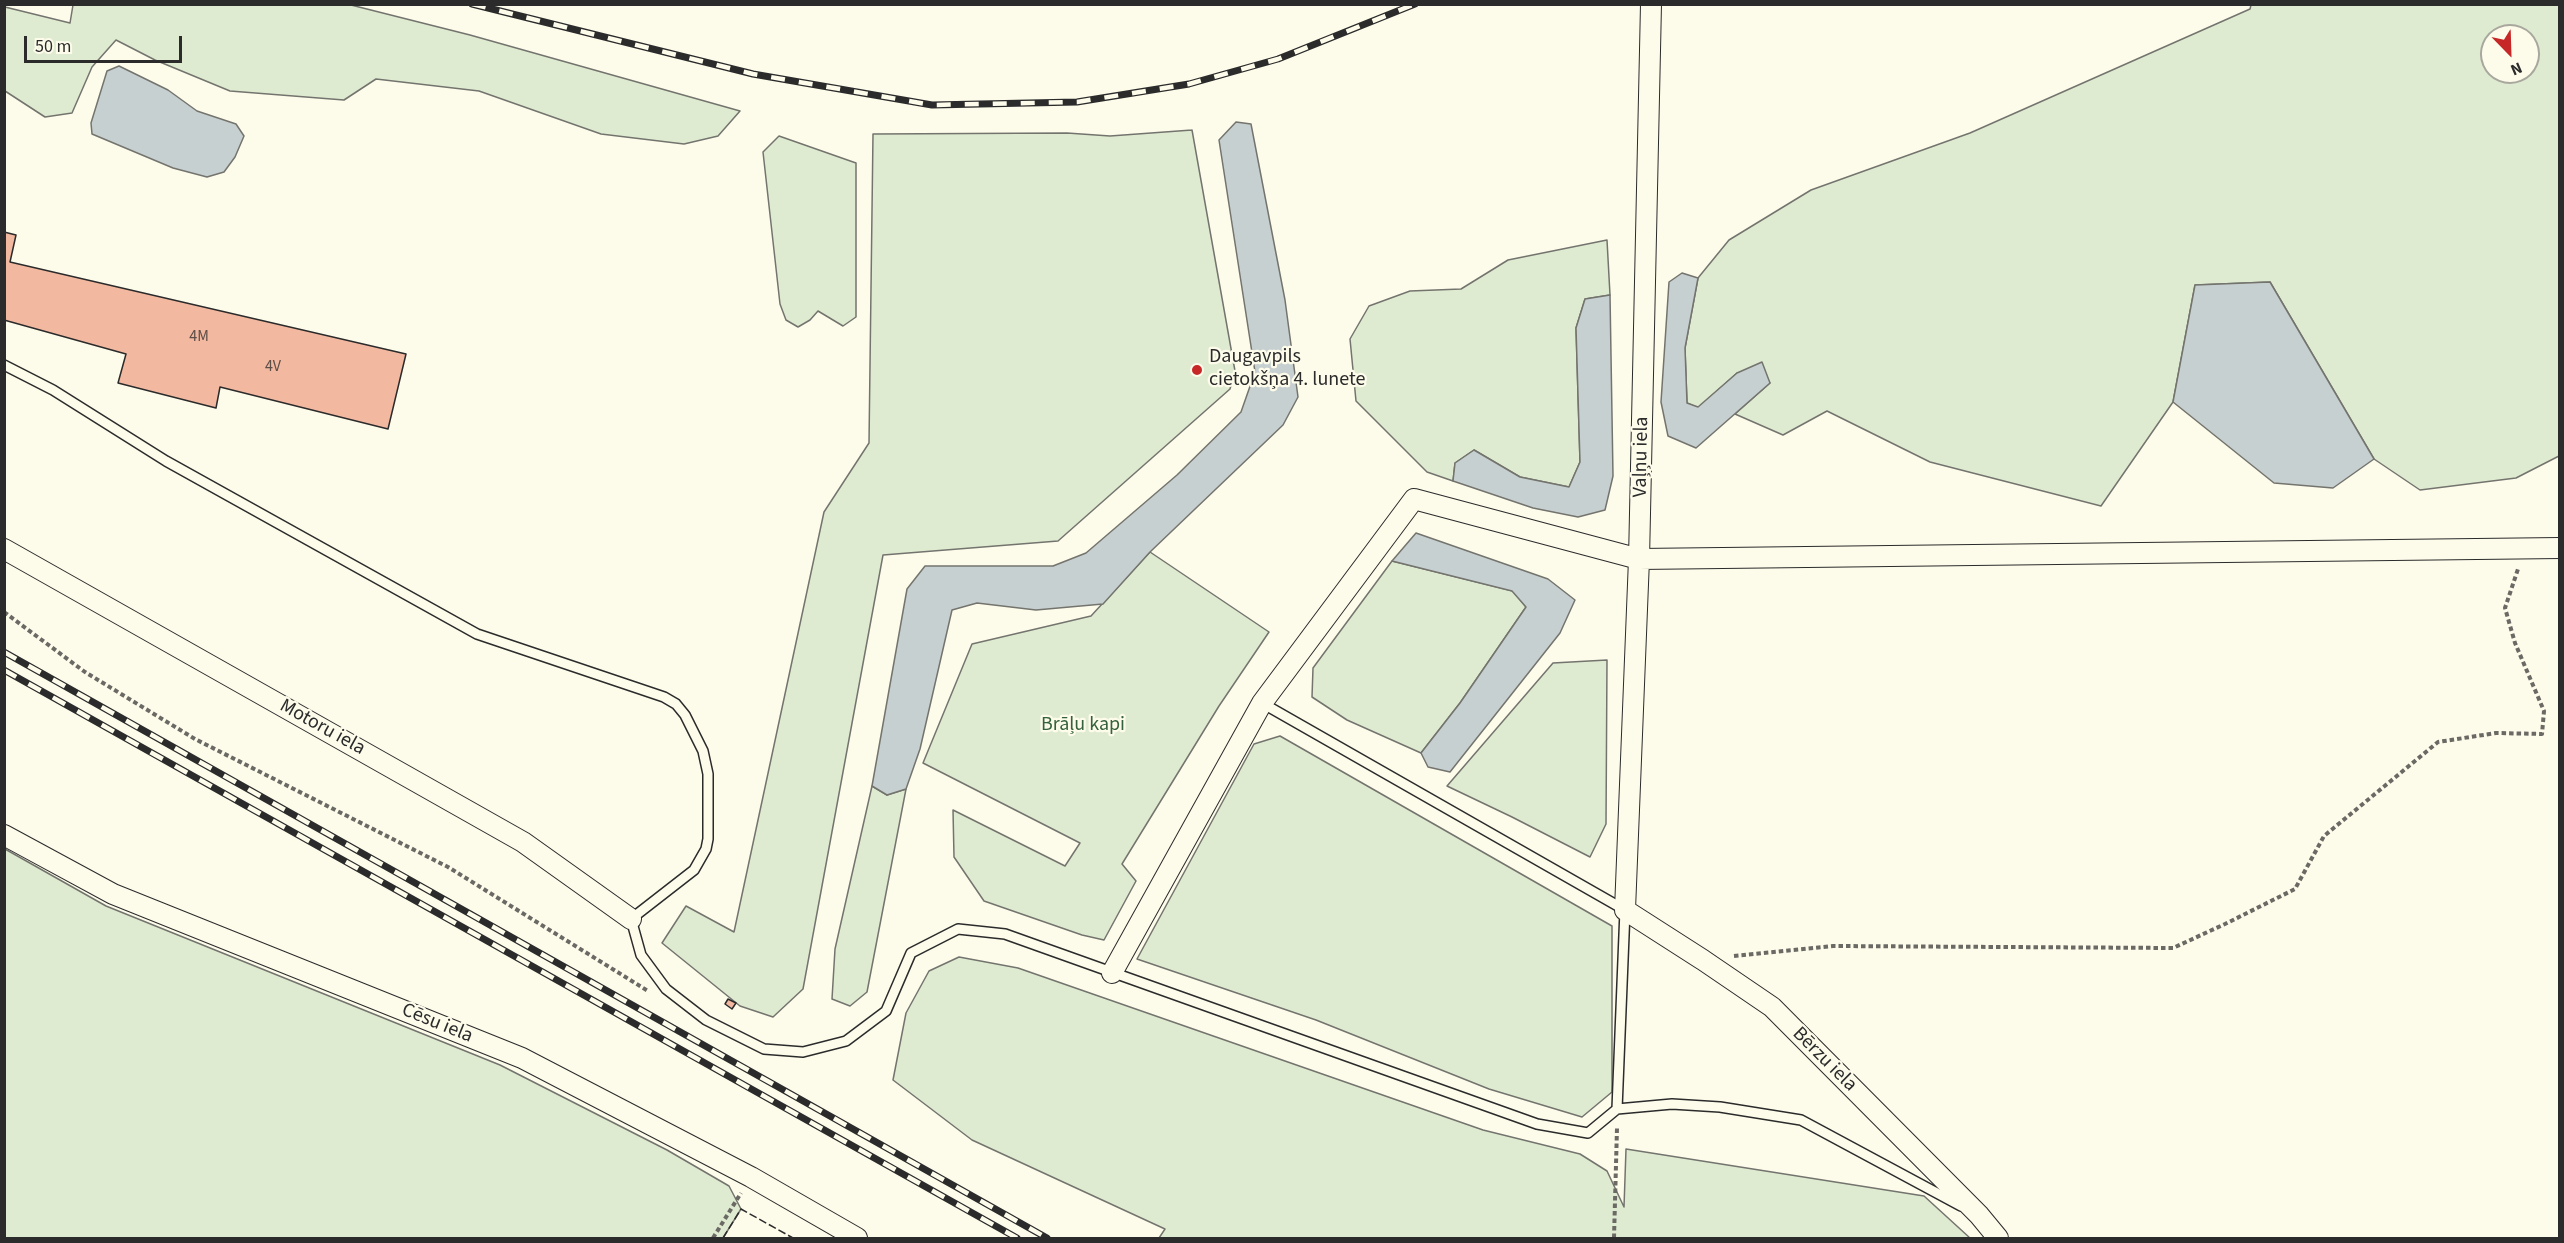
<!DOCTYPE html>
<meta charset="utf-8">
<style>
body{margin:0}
#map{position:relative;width:2564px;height:1243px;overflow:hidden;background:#fdfbea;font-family:"Source Sans 3",sans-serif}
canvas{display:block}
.frame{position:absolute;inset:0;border:6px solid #2b2b2b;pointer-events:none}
.north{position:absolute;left:2480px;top:24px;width:60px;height:60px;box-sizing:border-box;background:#fdfbea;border:2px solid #a9a89e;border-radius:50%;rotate:157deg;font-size:16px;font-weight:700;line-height:24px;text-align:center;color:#2b2b2b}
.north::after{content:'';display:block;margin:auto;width:21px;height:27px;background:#c62828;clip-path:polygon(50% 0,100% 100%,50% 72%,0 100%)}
.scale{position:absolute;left:24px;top:36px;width:158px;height:27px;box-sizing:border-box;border:3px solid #2b2b2b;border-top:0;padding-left:8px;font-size:18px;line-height:21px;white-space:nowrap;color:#2b2b2b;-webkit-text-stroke:4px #fdfbea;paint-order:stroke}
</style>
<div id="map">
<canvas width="2564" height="1243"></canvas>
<div class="frame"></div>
<div class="north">N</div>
<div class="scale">50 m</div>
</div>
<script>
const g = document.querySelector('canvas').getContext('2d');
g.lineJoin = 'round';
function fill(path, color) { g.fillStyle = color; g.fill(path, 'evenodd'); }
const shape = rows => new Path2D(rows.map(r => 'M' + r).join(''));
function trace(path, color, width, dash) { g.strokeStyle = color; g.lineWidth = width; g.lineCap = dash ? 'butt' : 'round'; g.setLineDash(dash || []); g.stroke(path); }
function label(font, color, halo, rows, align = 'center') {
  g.font = font + ' "Source Sans 3",sans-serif'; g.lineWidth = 4.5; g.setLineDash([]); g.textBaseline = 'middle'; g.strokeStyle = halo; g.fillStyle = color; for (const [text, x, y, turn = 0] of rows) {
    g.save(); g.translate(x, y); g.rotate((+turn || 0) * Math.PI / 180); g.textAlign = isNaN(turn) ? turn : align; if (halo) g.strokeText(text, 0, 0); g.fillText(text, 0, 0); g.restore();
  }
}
const green = shape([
 [73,5,351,5,470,35,740,111,718,136,684,144,601,134,479,91,376,79,344,100,230,91,155,60,116,40,92,67,72,113,45,117,5,91,5,7,70,23,73,5],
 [2251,5,2559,5,2559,456,2516,478,2420,490,2374,459,2270,282,2195,285,2173,402,2101,506,1930,462,1827,411,1783,435,1735,414,1770,383,1737,373,1698,408,1687,403,1685,348,1698,278,1729,240,1811,190,1970,133,2250,9,2251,5],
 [2492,36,2528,36,2528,72,2492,72,2492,36],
 [1192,130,1235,371,1230,389,1058,541,883,555,803,989,773,1017,740,1006,662,943,686,906,734,932,824,512,869,443,873,134,1067,133,1110,136,1192,130],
 [779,136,856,163,856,317,843,326,818,311,810,320,798,327,786,320,780,304,763,152,779,136],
 [1607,240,1610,295,1585,299,1576,328,1580,462,1569,487,1520,477,1474,450,1455,463,1453,481,1427,472,1356,401,1350,339,1369,306,1410,291,1461,289,1508,260,1607,240],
 [1150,552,1269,632,1219,706,1122,864,1136,881,1104,940,1082,935,984,901,954,857,953,810,1065,866,1080,843,923,763,972,644,1091,616,1150,552],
 [1392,561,1513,591,1526,607,1460,703,1421,753,1347,720,1312,697,1313,668,1392,561],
 [1607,660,1606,824,1590,857,1512,817,1447,786,1553,663,1607,660],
 [1280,736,1612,926,1612,1092,1582,1117,1489,1089,1316,1020,1137,959,1254,744,1280,736],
 [872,786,887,795,906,789,867,992,850,1006,832,999,835,949,872,786],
 [5,849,106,906,500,1065,667,1150,729,1186,741,1209,723,1238,5,1238,5,849],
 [959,957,1018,968,1483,1130,1580,1154,1607,1171,1624,1207,1626,1149,1924,1196,1970,1238,1159,1238,1165,1229,972,1140,893,1080,906,1013,929,971,959,957]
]);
const water = shape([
 [119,66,168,90,197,111,236,124,244,136,235,157,224,172,207,177,173,168,92,134,91,123,107,71,119,66],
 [1236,122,1251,124,1285,300,1298,397,1283,425,1150,552,1103,604,1036,610,977,603,952,610,920,749,906,789,887,795,872,786,907,589,925,566,1053,566,1086,553,1177,475,1241,412,1255,372,1219,140,1236,122],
 [1682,273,1698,278,1685,348,1687,403,1698,407,1737,373,1762,362,1770,383,1696,448,1668,436,1661,402,1669,282,1682,273],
 [2270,282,2374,459,2333,488,2274,483,2173,402,2195,285,2270,282],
 [1610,295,1613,476,1605,510,1578,517,1533,508,1453,481,1455,463,1474,450,1520,477,1569,487,1580,462,1576,328,1585,299,1610,295],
 [1416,533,1548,579,1575,600,1560,633,1450,772,1428,767,1421,753,1460,703,1526,607,1512,591,1392,561,1416,533]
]);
const building = shape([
 [4,232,16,235,10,262,406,354,388,429,220,387,216,408,118,383,126,354,4,320,4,232],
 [728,999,736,1003,732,1009,725,1004,728,999]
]);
const path = shape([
 [4,612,85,672,195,739,448,867,648,991],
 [1734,956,1833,946,2173,948,2225,924,2295,889,2324,836,2438,742,2496,733,2542,734,2544,711,2515,643,2505,608,2518,569],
 [713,1238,741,1193],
 [1614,1238,1617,1128]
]);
const service = shape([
 [4,365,53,390,166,461,477,634,664,697,676,704,685,715,703,751,708,774,708,839,706,849,694,870,631,919,641,955,666,989,706,1020,764,1049,803,1052,846,1041,886,1011,911,953,958,929,1005,934,1537,1124,1588,1133,1617,1109,1672,1104,1720,1107,1801,1120,1961,1206],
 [1262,703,1625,910,1617,1109]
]);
const minor = shape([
 [1651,4,1639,559,1625,910,1703,960,1772,1007,1979,1215,1998,1238],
 [4,549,523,842,631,919],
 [4,835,113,894,522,1058,751,1177,857,1238],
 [1112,973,1262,703,1414,499,1639,559,2560,548]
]);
const rail = shape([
 [472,4,753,74,932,105,1077,102,1189,84,1278,59,1415,4],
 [4,652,1047,1238],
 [4,670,1017,1238]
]);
const fence = shape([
 [723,1238,741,1209,793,1238]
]);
const markers = [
 [1197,370,6,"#c62828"]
];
const numberNames = [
 ["4M",199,337],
 ["4V",273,367]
];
const poiNames = [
 ["Daugavpils",1209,358],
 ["cietokšņa 4. lunete",1209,381]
];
const streetNames = [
 ["Vaļņu iela",1642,457,-89],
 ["Motoru iela",322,728,29],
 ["Cēsu iela",437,1024,22],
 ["Bērzu iela",1824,1060,45]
];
const parkNames = [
 ["Brāļu kapi",1083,726]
];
fill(green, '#deebd1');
trace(green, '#74746e', 1.5);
fill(water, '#c7d0d0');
trace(water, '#74746e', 1.5);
fill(building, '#f2b8a0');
trace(building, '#2b2b2b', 1.5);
trace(service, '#2b2b2b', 12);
trace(minor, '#2b2b2b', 22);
trace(path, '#6a6964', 4, [4.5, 3]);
trace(service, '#fdfbea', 9);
trace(minor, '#fdfbea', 20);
trace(rail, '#2b2b2b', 7);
trace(rail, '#fdfbea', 4.5, [14]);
trace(fence, '#2b2b2b', 1.5, [8, 3]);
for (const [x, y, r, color] of markers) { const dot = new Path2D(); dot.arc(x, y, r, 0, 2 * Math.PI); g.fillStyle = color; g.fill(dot); trace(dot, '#fdfbea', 2); }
label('16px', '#5d4e48', null, numberNames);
label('20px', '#2b2b2b', '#fdfbea', poiNames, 'left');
label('20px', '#2b2b2b', '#fdfbea', streetNames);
label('20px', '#34623c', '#fdfbea', parkNames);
</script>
